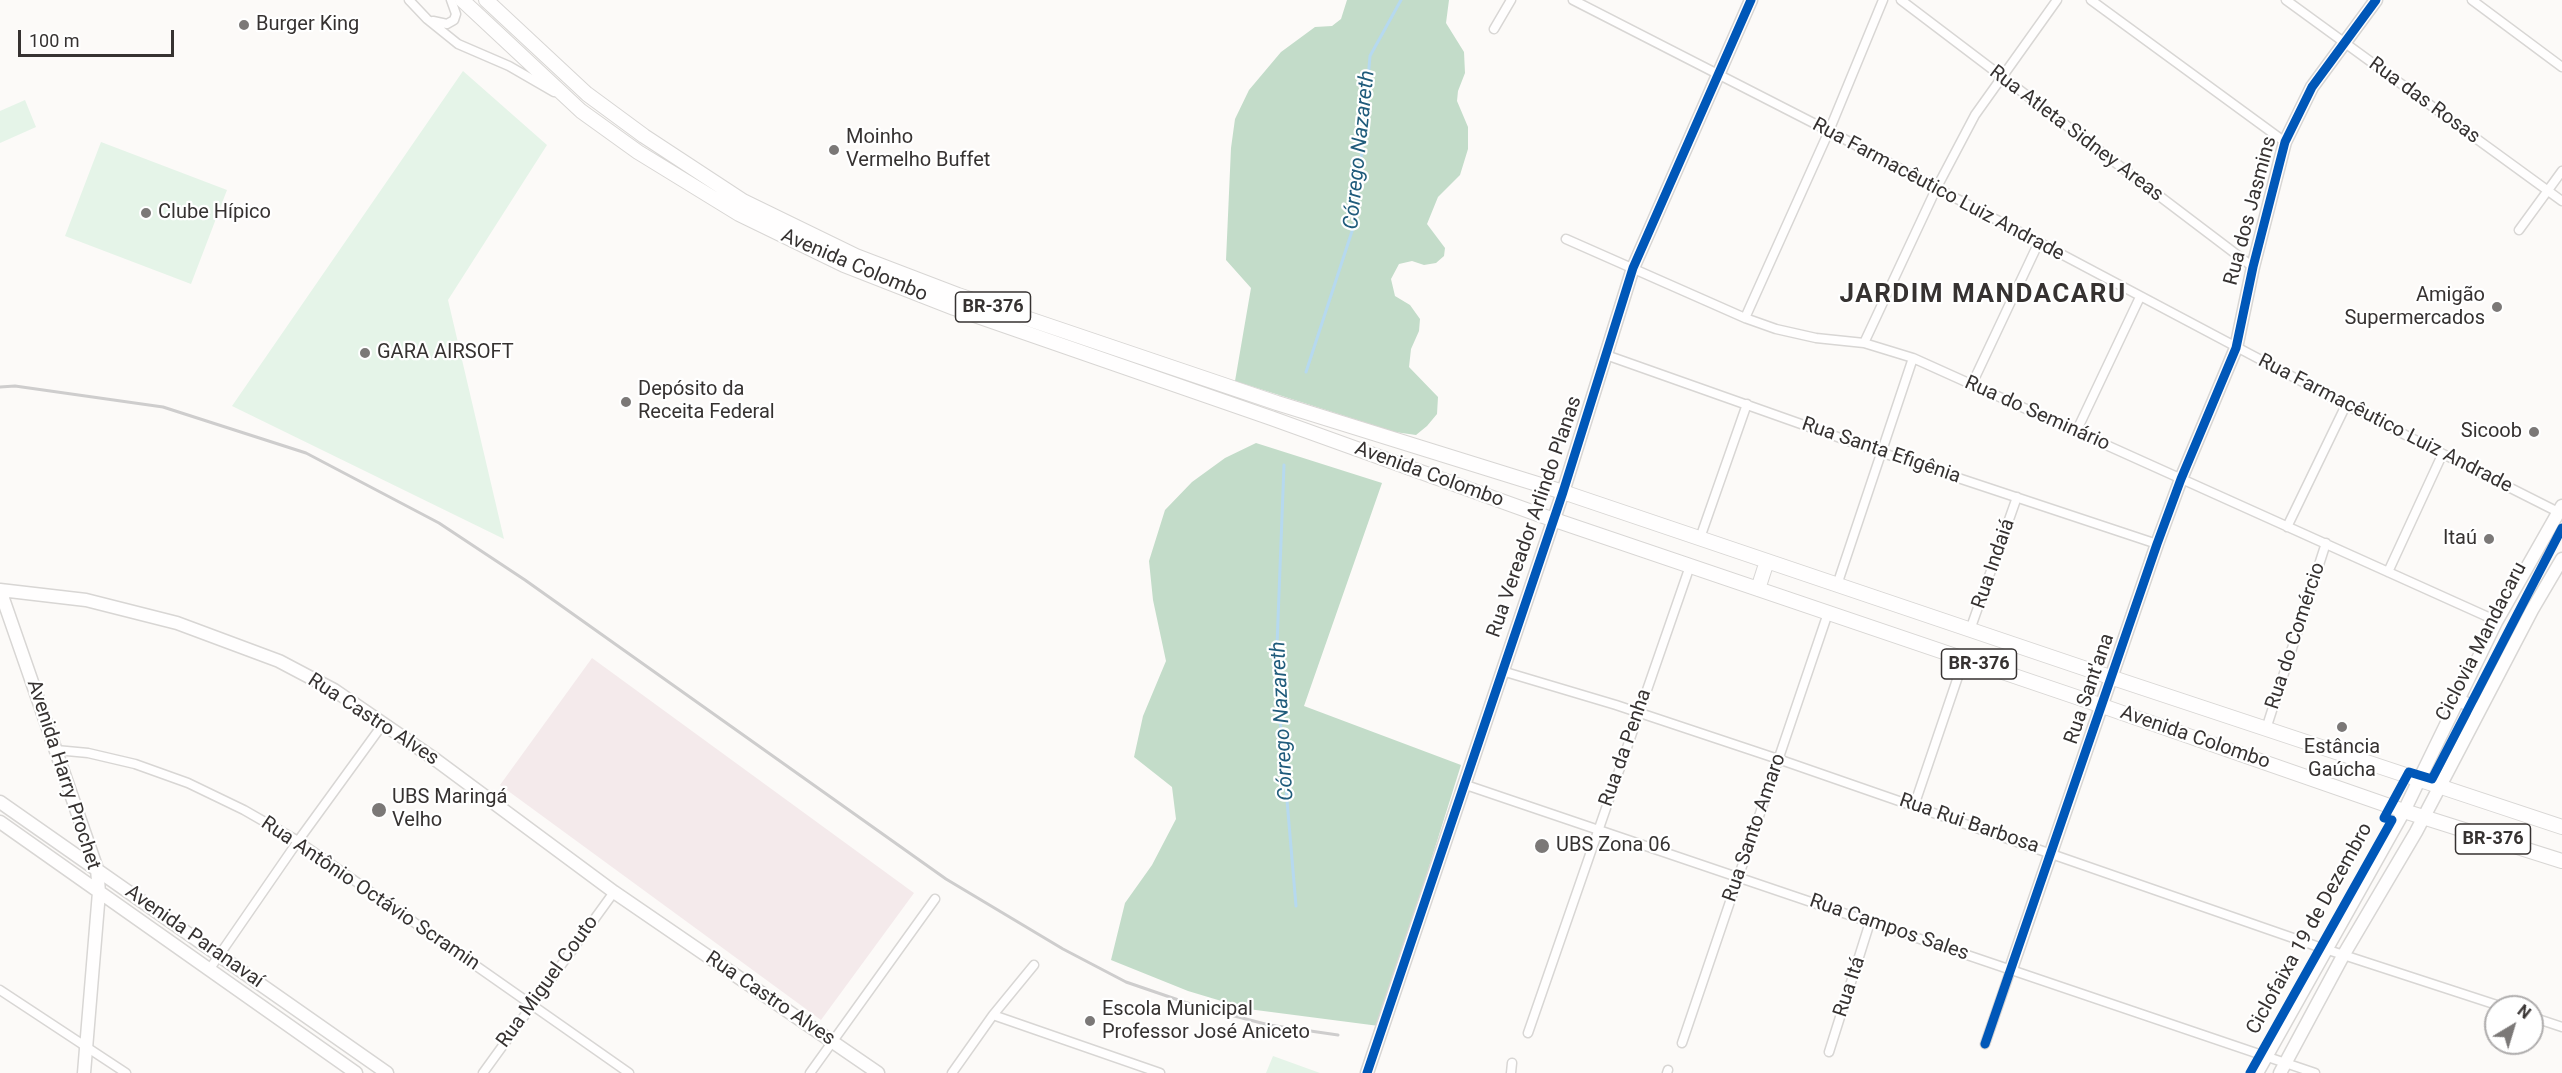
<!DOCTYPE html>
<meta charset="utf-8">
<style>
body{margin:0}
#map{position:relative;width:2562px;height:1073px;overflow:hidden;background:#fcfaf8;font-family:Roboto,sans-serif}
canvas{display:block}
.north{position:absolute;left:2484px;top:995px;width:60px;height:60px;box-sizing:border-box;background:#fff;border:2px solid #afadad;border-radius:50%;rotate:38deg;font-size:16px;font-weight:700;line-height:24px;text-align:center;color:#363231}
.north::after{content:'';display:block;margin:auto;width:21px;height:27px;background:#7b7877;clip-path:polygon(50% 0,100% 100%,50% 72%,0 100%)}
.scale{position:absolute;left:18px;top:30px;width:156px;height:27px;box-sizing:border-box;border:3px solid #363231;border-top:0;padding-left:8px;font-size:18px;line-height:21px;white-space:nowrap;color:#363231;-webkit-text-stroke:4px #fff;paint-order:stroke}
</style>
<div id="map">
<canvas width="2562" height="1073"></canvas>
<div class="north">N</div>
<div class="scale">100 m</div>
</div>
<script>
const g = document.querySelector('canvas').getContext('2d');
g.lineJoin = 'round';
function fill(path, color) { g.fillStyle = color; g.fill(path, 'evenodd'); }
const shape = rows => new Path2D(rows.map(r => 'M' + r).join(''));
function trace(path, color, width, dash) { g.strokeStyle = color; g.lineWidth = width; g.lineCap = dash ? 'butt' : 'round'; g.setLineDash(dash || []); g.stroke(path); }
function label(font, color, halo, rows, align = 'center') {
  g.font = font + ' Roboto,sans-serif'; g.lineWidth = 4.5; g.setLineDash([]); g.textBaseline = 'middle'; g.strokeStyle = halo; g.fillStyle = color; for (const [text, x, y, turn = 0] of rows) {
    g.save(); g.translate(x, y); g.rotate((+turn || 0) * Math.PI / 180); g.textAlign = isNaN(turn) ? turn : align; if (halo) g.strokeText(text, 0, 0); g.fillText(text, 0, 0); g.restore();
  }
}
const industrial = shape([
 [592,658,914,893,821,1020,500,785]
]);
const green = shape([
 [463,71,547,145,448,300,504,539,232,406],
 [25,100,36,127,0,143,0,111],
 [101,142,227,190,191,284,65,236],
 [1273,1056,1320,1073,1266,1073]
]);
const forest = shape([
 [1347,0,1449,0,1446,23,1464,52,1465,73,1458,91,1457,101,1468,127,1468,149,1460,175,1438,197,1427,224,1445,248,1444,256,1436,263,1424,265,1412,261,1399,264,1391,279,1395,296,1410,305,1420,319,1419,331,1411,349,1409,367,1438,397,1437,414,1427,426,1416,435,1395,432,1235,381,1251,288,1226,260,1231,148,1235,119,1249,90,1281,52,1315,27,1332,26,1341,19],
 [1256,443,1382,483,1304,706,1461,765,1379,1026,1248,1009,1188,991,1111,960,1125,903,1152,865,1176,819,1172,787,1134,757,1143,716,1166,661,1153,600,1149,561,1165,510,1192,482,1225,458]
]);
const stream = shape([
 [1306,372,1356,219,1370,56,1401,0],
 [1284,465,1276,671,1296,906]
]);
const street = shape([
 [409,0,427,19,458,44,509,66,554,92],
 [1573,0,1829,131,2346,405,2562,514],
 [1901,0,2253,267],
 [2091,0,2285,142],
 [2286,0,2562,201],
 [2472,0,2562,67],
 [433,21,447,24,454,20,456,14,451,0],
 [1494,29,1511,0],
 [2519,230,2562,171],
 [1566,239,1745,318,1776,329,1816,338,1864,343,1913,358,2497,621],
 [1745,318,1829,131,1883,0],
 [1864,343,1936,189,1975,115,2057,0],
 [1606,355,1880,452,2157,544],
 [1972,384,2038,244],
 [2076,432,2140,297],
 [2287,527,2346,405],
 [1700,538,1747,404],
 [2388,572,2442,455],
 [1837,585,1913,358],
 [1970,630,2017,497],
 [1502,671,1616,705,1778,759,2319,947,2503,1007],
 [2266,729,2326,543],
 [56,750,88,753,135,764,188,783,244,810,298,841,629,1073],
 [1463,784,2315,1073],
 [1914,806,1964,659],
 [209,970,298,841,383,724],
 [0,990,126,1073],
 [993,1015,1160,1073],
 [2532,1017,2562,1027],
 [1528,1033,1690,566],
 [1682,1043,1828,613],
 [1985,1044,2011,969],
 [1829,1052,1870,922],
 [483,1073,614,892],
 [810,1073,935,899],
 [952,1073,993,1015,1034,965],
 [1511,1073,1512,1063],
 [1667,1073,1668,1070]
]);
const secondary = shape([
 [0,590,86,600,177,623,279,661,334,690,436,760,614,892,878,1073],
 [0,590,97,869,99,892,84,1073],
 [2458,699,2479,711],
 [0,802,387,1073],
 [0,822,356,1073],
 [2011,969,2157,544,2181,479,2236,348,2253,267,2285,142,2312,87,2376,0],
 [1367,1073,1563,492,1633,268,1751,0],
 [2257,1073,2404,811,2496,622,2562,506],
 [2280,1073,2344,954,2416,832,2532,610,2562,559]
]);
const primary = shape([
 [462,0,581,111,638,152,739,214,844,265,954,308,1271,418,1543,516,2088,701,2404,811,2562,861],
 [486,0,587,94,644,136,743,201,856,256,958,295,1277,403,1563,492,2113,678,2562,827],
 [1758,589,1767,561]
]);
const rail = shape([
 [0,387,15,386,163,407,306,453,439,523,525,580,946,879,1063,949,1126,982,1196,1006,1269,1025,1338,1035]
]);
const cycleway = shape([
 [1985,1044,2157,544,2181,479,2236,348,2253,267,2285,142,2312,87,2376,0],
 [1367,1073,1563,492,1633,268,1751,0],
 [2250,1073,2392,820,2384,818,2409,772,2432,779,2562,528]
]);
const markers = [
 [244,25,6,"#7b7877"],
 [834,150,6,"#7b7877"],
 [146,213,6,"#7b7877"],
 [2497,307,6,"#7b7877"],
 [365,353,6,"#7b7877"],
 [626,402,6,"#7b7877"],
 [2534,432,6,"#7b7877"],
 [2489,539,6,"#7b7877"],
 [2342,727,6,"#7b7877"],
 [379,810,8,"#7b7877"],
 [1542,846,8,"#7b7877"],
 [1090,1021,6,"#7b7877"]
];
const shields = [
 [993,307,75],
 [1979,664,75],
 [2493,839,75]
];
const shieldNames = [
 ["BR-376",993,307],
 ["BR-376",1979,664],
 ["BR-376",2493,839]
];
const poiNames = [
 ["Burger King",256,25],
 ["Moinho",846,138],
 ["Vermelho Buffet",846,161],
 ["Clube Hípico",158,213],
 ["Amigão",2485,296,"right"],
 ["Supermercados",2485,319,"right"],
 ["GARA AIRSOFT",377,353],
 ["Depósito da",638,390],
 ["Receita Federal",638,413],
 ["Sicoob",2522,432,"right"],
 ["Itaú",2477,539,"right"],
 ["Estância",2342,748,"center"],
 ["Gaúcha",2342,771,"center"],
 ["UBS Maringá",392,798],
 ["Velho",392,821],
 ["UBS Zona 06",1556,846],
 ["Escola Municipal",1102,1010],
 ["Professor José Aniceto",1102,1033]
];
const streetNames = [
 ["Rua das Rosas",2424,101,36],
 ["Rua Atleta Sidney Areas",2076,134,37],
 ["Rua Farmacêutico Luiz Andrade",1938,190,28],
 ["Rua dos Jasmins",2251,211,-75],
 ["Avenida Colombo",854,266,23],
 ["Rua do Seminário",2037,414,24],
 ["Rua Farmacêutico Luiz Andrade",2385,424,27],
 ["Rua Santa Efigênia",1881,451,19],
 ["Avenida Colombo",1429,475,20],
 ["Rua Vereador Arlindo Planas",1535,517,-71],
 ["Rua Indaiá",1994,564,-71],
 ["Rua do Comércio",2296,636,-72],
 ["Ciclovia Mandacaru",2482,642,-63],
 ["Rua Sant'ana",2090,689,-71],
 ["Rua Castro Alves",373,720,33],
 ["Avenida Colombo",2195,738,19],
 ["Rua da Penha",1626,748,-71],
 ["Avenida Harry Prochet",63,775,72],
 ["Rua Rui Barbosa",1969,824,19],
 ["Rua Santo Amaro",1755,828,-71],
 ["Rua Antônio Octávio Scramin",370,894,34],
 ["Rua Campos Sales",1889,928,19],
 ["Ciclofaixa 19 de Dezembro",2310,929,-61],
 ["Avenida Paranavaí",194,937,35],
 ["Rua Miguel Couto",548,982,-54],
 ["Rua Itá",1850,987,-72],
 ["Rua Castro Alves",770,999,34]
];
const waterNames = [
 ["Córrego Nazareth",1360,150,-84],
 ["Córrego Nazareth",1283,721,-93]
];
const districtNames = [
 ["JARDIM MANDACARU",1983,295]
];
fill(industrial, '#f4eaeb');
fill(green, '#e5f4e8');
fill(forest, '#c3dcc9');
trace(stream, '#b6d9ef', 3);
trace(street, '#d8d6d4', 11);
trace(secondary, '#d8d6d4', 15);
trace(primary, '#d8d6d4', 16);
trace(street, '#fffefe', 8);
trace(secondary, '#fffefe', 12);
trace(primary, '#fffefe', 14);
trace(rail, '#cecdcd', 3);
trace(cycleway, '#0057b8', 9);
for (const [x, y, r, color] of markers) { const dot = new Path2D(); dot.arc(x, y, r, 0, 2 * Math.PI); g.fillStyle = color; g.fill(dot); trace(dot, '#fff', 2); }
for (const [x, y, w] of shields) { const box = new Path2D(); box.roundRect(x - w / 2, y - 15, w, 30, 4.5); g.fillStyle = '#fff'; g.fill(box); trace(box, '#363231', 1.5); }
label('bold 18px', '#363231', null, shieldNames);
label('20px', '#363231', '#fff', poiNames, 'left');
label('20px', '#363231', '#fff', streetNames);
label('italic 21px', '#1f5b7b', '#fff', waterNames);
g.letterSpacing = '1.5px';
label('bold 26px', '#363231', '#fff', districtNames);
g.letterSpacing = '0px';
</script>
